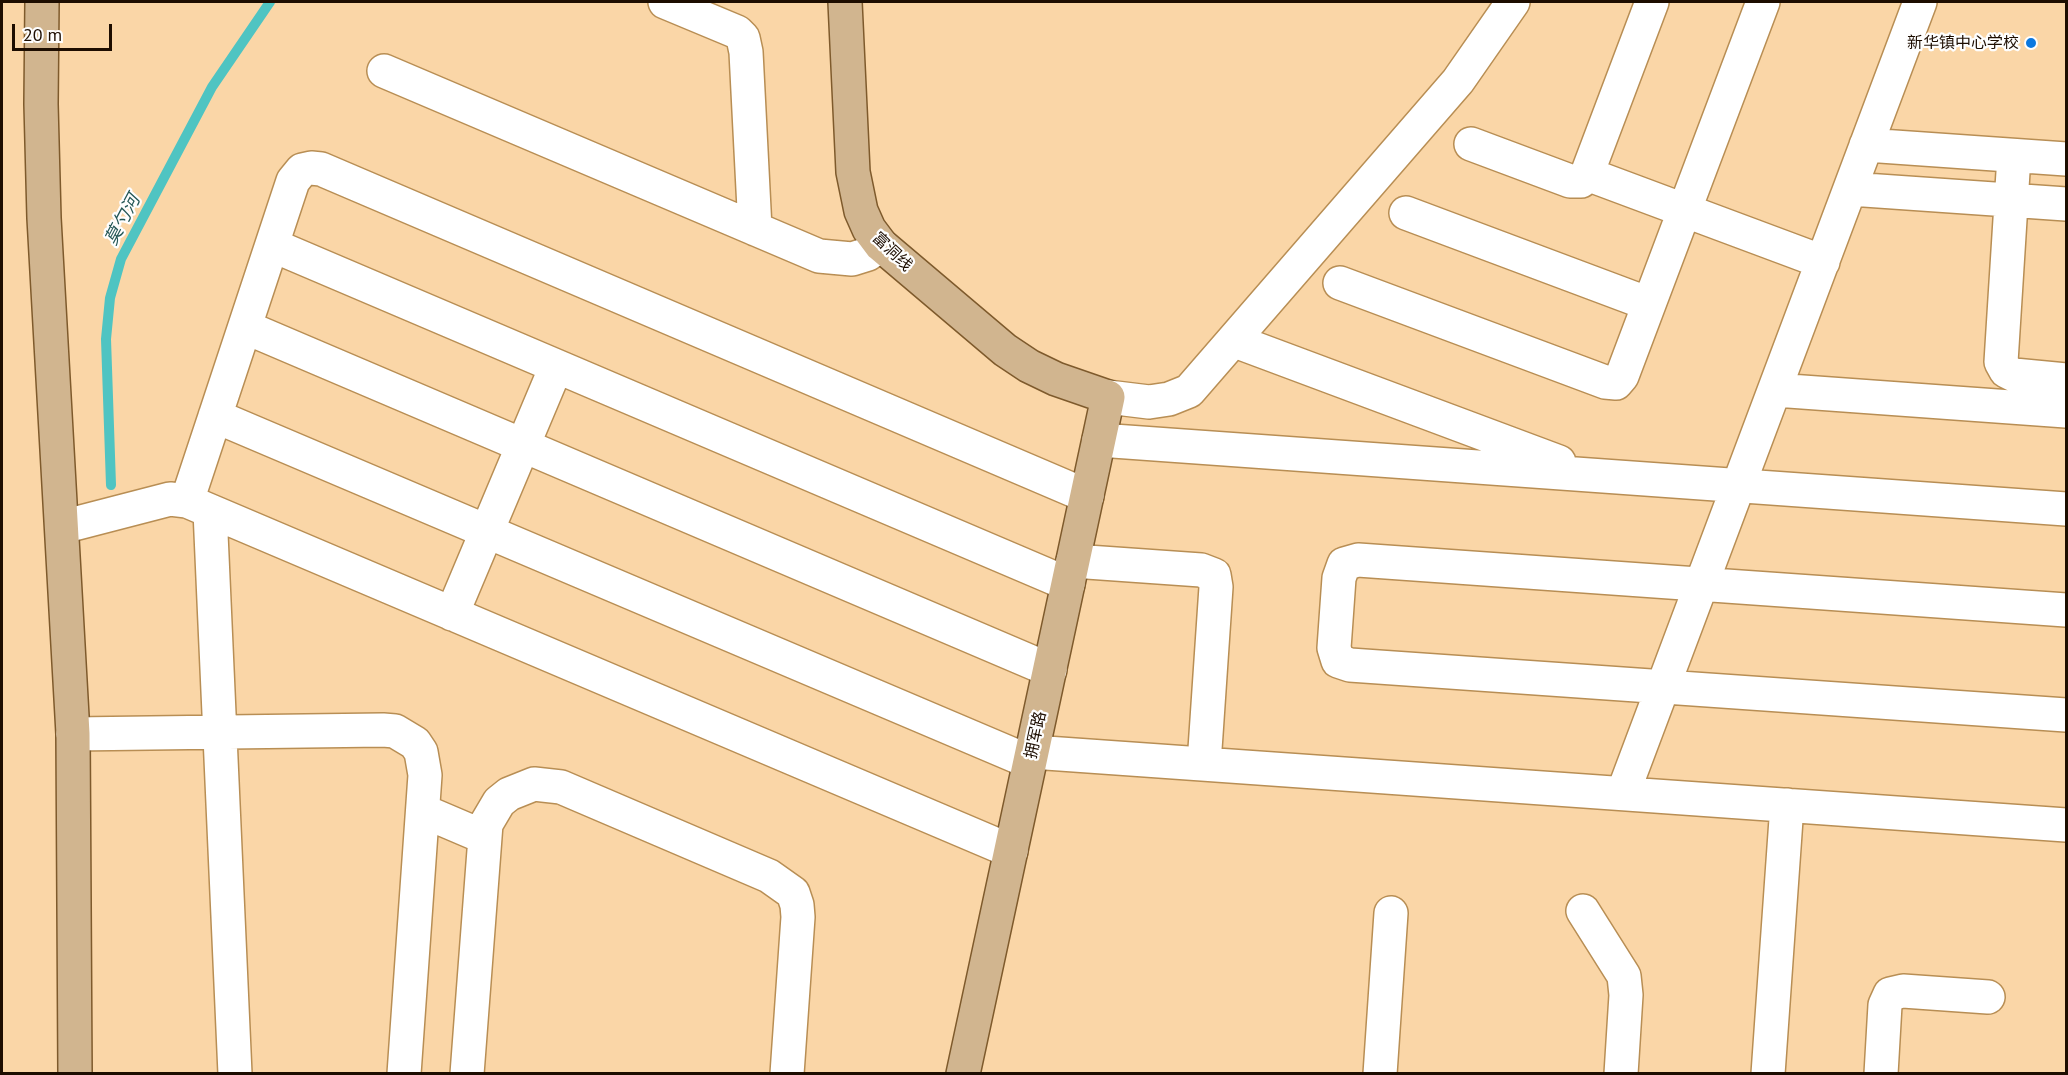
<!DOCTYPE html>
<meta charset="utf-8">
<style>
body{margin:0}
#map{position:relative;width:2068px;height:1075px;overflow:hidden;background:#fad6a7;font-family:"PT Sans",sans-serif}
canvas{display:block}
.frame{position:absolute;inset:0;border:3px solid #1d0d00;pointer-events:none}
.scale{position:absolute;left:12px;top:24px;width:100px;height:27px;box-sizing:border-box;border:3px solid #1d0d00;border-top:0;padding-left:8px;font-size:18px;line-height:21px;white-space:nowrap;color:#1d0d00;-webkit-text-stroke:4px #fefefe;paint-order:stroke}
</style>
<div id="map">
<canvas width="2068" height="1075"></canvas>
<div class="frame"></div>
<div class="scale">20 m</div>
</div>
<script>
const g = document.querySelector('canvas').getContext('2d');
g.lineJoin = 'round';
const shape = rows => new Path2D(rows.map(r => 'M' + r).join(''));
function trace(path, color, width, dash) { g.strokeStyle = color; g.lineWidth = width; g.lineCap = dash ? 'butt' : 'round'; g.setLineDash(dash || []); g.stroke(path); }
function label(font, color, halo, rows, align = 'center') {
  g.font = font + ' "PT Sans","Noto Sans SC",sans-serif'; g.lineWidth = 4.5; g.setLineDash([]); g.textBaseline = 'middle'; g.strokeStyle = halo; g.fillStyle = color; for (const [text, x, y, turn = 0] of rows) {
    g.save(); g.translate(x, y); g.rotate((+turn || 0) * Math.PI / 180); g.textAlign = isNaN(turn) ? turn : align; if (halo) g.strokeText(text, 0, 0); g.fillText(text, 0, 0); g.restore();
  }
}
const stream = shape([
 [111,485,106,339,110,298,121,259,212,87,270,2]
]);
const minor = shape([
 [665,2,737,32,743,38,746,52,755,229],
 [384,71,819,256,852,259,868,254,881,245],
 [1471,144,1570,181,1581,181,1587,174,1652,2],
 [1866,145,2066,159],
 [2014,156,2001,362,2006,371,2014,375,2066,380],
 [1587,174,1823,262],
 [1850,189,2066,204],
 [1406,213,1649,304],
 [272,245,1068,584],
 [1340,283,1605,382,1616,383,1622,376,1763,2],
 [245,327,1050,670],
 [1235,341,1559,462],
 [1775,390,2066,411],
 [1108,397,1149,402,1169,399,1189,391,1458,81,1513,2],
 [215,416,1030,762],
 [1099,440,2066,509],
 [187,501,293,181,302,170,311,168,321,169,1087,496],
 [210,511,235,1074],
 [62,527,170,499,187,501,1011,851],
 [1073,561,1201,570,1214,575,1216,587,1204,764],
 [2066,610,1358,560,1344,564,1339,578,1334,648,1338,661,1350,665,2066,715],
 [452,614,556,367],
 [73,734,383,730,395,731,415,743,421,752,425,775,404,1074],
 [1032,752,2066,825],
 [1623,793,1920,2],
 [423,811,484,837],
 [1583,911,1624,976,1626,995,1621,1074],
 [467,1074,486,824,499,802,509,794,534,784,561,787,769,876,793,893,797,905,798,917,787,1074],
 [1380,1074,1391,913],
 [1768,1074,1787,805],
 [1881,1074,1885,1005,1890,994,1903,991,1988,997]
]);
const major = shape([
 [42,2,41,104,44,218,73,734,75,1074],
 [845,2,853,172,861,211,869,229,881,245,1005,350,1029,366,1056,379,1108,397,963,1074]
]);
const markers = [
 [2031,43,6,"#0c78df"]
];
const poiNames = [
 ["新华镇中心学校",2019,43]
];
const streetNames = [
 ["富洞线",892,252,44],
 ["拥军路",1036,735,-78]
];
const waterNames = [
 ["莫勺河",123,220,-62]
];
trace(stream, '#4fc4c2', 10);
trace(minor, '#b88e54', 36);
trace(major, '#7e5a2c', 36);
trace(minor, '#fff', 33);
trace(major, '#d1b58f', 33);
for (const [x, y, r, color] of markers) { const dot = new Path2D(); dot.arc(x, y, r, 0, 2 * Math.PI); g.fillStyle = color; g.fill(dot); trace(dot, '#fefefe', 2); }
label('16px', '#1d0d00', '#fefefe', poiNames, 'right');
label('16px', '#1d0d00', '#fefefe', streetNames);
label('italic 18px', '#255756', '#fefefe', waterNames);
</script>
